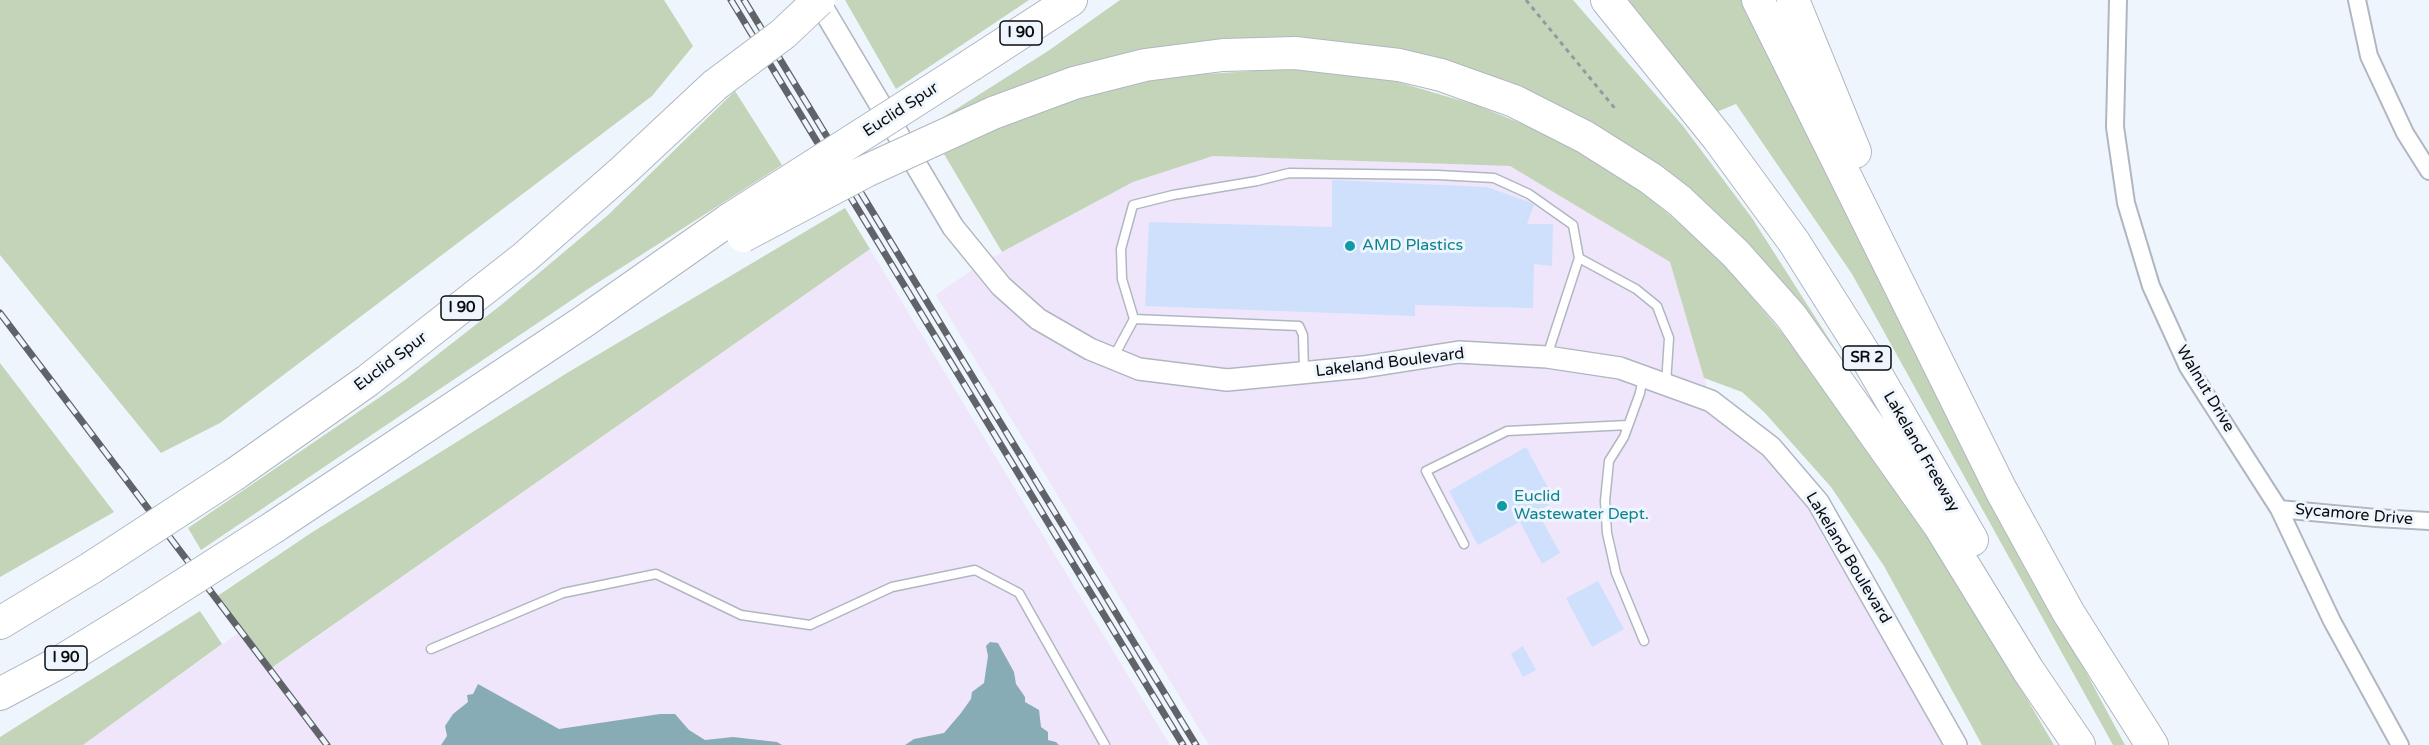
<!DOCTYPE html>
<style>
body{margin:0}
canvas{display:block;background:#eff5fd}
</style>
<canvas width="2429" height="745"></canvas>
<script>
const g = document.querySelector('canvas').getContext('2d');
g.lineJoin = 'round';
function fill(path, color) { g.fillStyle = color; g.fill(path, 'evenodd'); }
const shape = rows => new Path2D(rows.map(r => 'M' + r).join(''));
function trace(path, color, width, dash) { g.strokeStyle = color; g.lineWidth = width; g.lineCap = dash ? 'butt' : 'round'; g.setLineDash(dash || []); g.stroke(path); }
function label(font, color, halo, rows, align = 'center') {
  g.font = font + ' "Varela Round",sans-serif'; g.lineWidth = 6; g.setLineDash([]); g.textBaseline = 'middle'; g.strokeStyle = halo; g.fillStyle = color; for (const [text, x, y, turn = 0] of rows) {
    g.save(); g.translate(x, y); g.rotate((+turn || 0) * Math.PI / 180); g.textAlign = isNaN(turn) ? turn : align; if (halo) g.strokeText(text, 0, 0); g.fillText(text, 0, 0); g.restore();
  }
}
const industrial = shape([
 [1213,156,1510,166,1670,262,1711,401,1818,502,1956,745,1209,745,936,295,982,263,1133,182],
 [870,249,1170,745,83,745,241,631,271,669]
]);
const green = shape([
 [0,0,664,0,693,46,652,96,220,423,161,453,0,255],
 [845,0,1029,0,896,89],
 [1120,0,1573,0,1683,126,1752,218,1847,367,1840,373,1581,122,1314,43,931,125,1048,51],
 [1616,0,1744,0,1960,437,2125,745,2113,745,1852,274,1736,104,1714,113],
 [1299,68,1367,73,1476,105,1537,130,1629,180,1717,256,1828,387,1973,607,2054,745,1982,745,1884,566,1831,487,1765,413,1742,392,1704,378,1670,262,1510,166,1213,156,1133,182,1002,252,944,154,1020,115,1119,85,1174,76],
 [735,91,782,165,591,287,201,550,188,528,405,380,501,305,608,215],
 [845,208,870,249,270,669,216,597,311,533,567,373],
 [0,363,114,512,0,577],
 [200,611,222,644,83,745,0,745,0,737]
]);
const water = shape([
 [990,642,998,643,1014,672,1016,684,1025,697,1025,702,1039,710,1041,727,1048,732,1048,740,1056,742,1059,745,905,745,914,739,944,733,961,713,971,699,972,692,984,683,988,656,986,646],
 [478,684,559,729,660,714,675,714,689,730,705,740,733,737,777,742,782,745,441,745,447,736,445,726,453,714,468,702,467,695,473,694]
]);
const building = shape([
 [1332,180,1487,187,1529,202,1534,205,1527,224,1553,224,1552,266,1534,264,1533,308,1415,305,1415,316,1145,306,1149,222,1332,227],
 [1526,447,1555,501,1537,511,1560,553,1542,564,1520,522,1478,545,1449,491],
 [1598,581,1624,629,1592,647,1566,598],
 [1523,646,1536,670,1523,677,1511,654]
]);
const path = shape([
 [1526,0,1617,111]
]);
const service = shape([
 [1579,258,1636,289,1657,306,1669,338,1666,384],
 [1134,319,1122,279,1121,249,1133,205,1173,195,1257,181,1289,173,1438,175,1494,178,1529,194,1573,225,1579,258,1547,356],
 [1113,358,1134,319,1299,326,1303,335,1304,371],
 [1643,376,1640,393,1624,437,1609,461,1605,501,1607,533,1616,573,1644,641],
 [1464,544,1426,471,1507,431,1628,425],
 [431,649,563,593,656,574,741,615,810,625,892,587,975,570,1019,593,1105,745]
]);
const minor = shape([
 [2118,0,2115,127,2126,203,2151,286,2188,367,2279,509,2332,621,2400,745],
 [2357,0,2369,56,2405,133,2429,171],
 [2279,509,2376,518,2429,521]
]);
const tertiary = shape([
 [818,0,953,227,1001,286,1038,319,1090,349,1139,369,1227,380,1363,367,1459,352,1547,357,1620,368,1711,401,1771,447,1818,502,1956,745]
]);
const motorway = shape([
 [1607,0,1718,138,1794,242,1864,353,1972,540],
 [1758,0,2001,490,2068,612,2152,745],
 [1793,0,1855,152],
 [971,65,1071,0],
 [993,113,1074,83,1145,65,1223,55,1295,53,1399,65,1441,75,1514,101,1585,137,1650,178,1680,201,1736,254,1791,316,1939,525,2028,670,2079,745],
 [235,474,367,381,525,257,624,170,715,85],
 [274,527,583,322,730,219],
 [0,623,91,568],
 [0,694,60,662,130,619]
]);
const rail = shape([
 [731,0,1183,745],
 [744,0,1196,745],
 [0,313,327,745]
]);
const motorwayBridge = shape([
 [715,85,783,34,819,0],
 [730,219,971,65],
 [743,236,866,171,993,113],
 [91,568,235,474],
 [130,619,274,527]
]);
const markers = [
 [1350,246,6,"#0f9aa8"],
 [1502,506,6,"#0f9aa8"]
];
const shields = [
 [1021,33,42],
 [462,308,42],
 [1867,358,48],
 [66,658,42]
];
const shieldNames = [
 ["I 90",1021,33],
 ["I 90",462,308],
 ["SR 2",1867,358],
 ["I 90",66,658]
];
const streetNames = [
 ["Euclid Spur",901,110,-33],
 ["Euclid Spur",391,362,-37],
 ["Lakeland Boulevard",1390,363,-7],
 ["Walnut Drive",2205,389,59],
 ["Lakeland Freeway",1921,452,60],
 ["Sycamore Drive",2354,515,5],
 ["Lakeland Boulevard",1848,558,59]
];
const cultureNames = [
 ["AMD Plastics",1362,246],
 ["Euclid",1514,497],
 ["Wastewater Dept.",1514,515]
];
fill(industrial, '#efe6fb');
fill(green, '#c4d4b9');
fill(water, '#87acb6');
fill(building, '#cee0fb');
trace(service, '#b0b7c1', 11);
trace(minor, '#b0b7c1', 20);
trace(tertiary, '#b0b7c1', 24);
trace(motorway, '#b0b7c1', 34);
trace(path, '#94999f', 3, [4.5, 4.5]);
trace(service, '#fff', 8);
trace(minor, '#fff', 16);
trace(tertiary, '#fff', 21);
trace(motorway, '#fff', 32);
trace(rail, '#606469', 7);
trace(rail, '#eff5fd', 4.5, [14]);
trace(motorwayBridge, '#b0b7c1', 34, []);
trace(motorwayBridge, '#fff', 32);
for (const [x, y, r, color] of markers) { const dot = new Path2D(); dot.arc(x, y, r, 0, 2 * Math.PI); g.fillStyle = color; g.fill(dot); trace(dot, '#eff5fd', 2); }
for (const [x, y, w] of shields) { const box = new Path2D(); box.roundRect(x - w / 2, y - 12, w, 24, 4.5); g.fillStyle = '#eff5fd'; g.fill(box); trace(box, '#0a0d10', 1.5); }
label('bold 15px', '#0a0d10', null, shieldNames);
label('16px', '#0a0d10', '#eff5fd', streetNames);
label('16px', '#0d838f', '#eff5fd', cultureNames, 'left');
</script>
